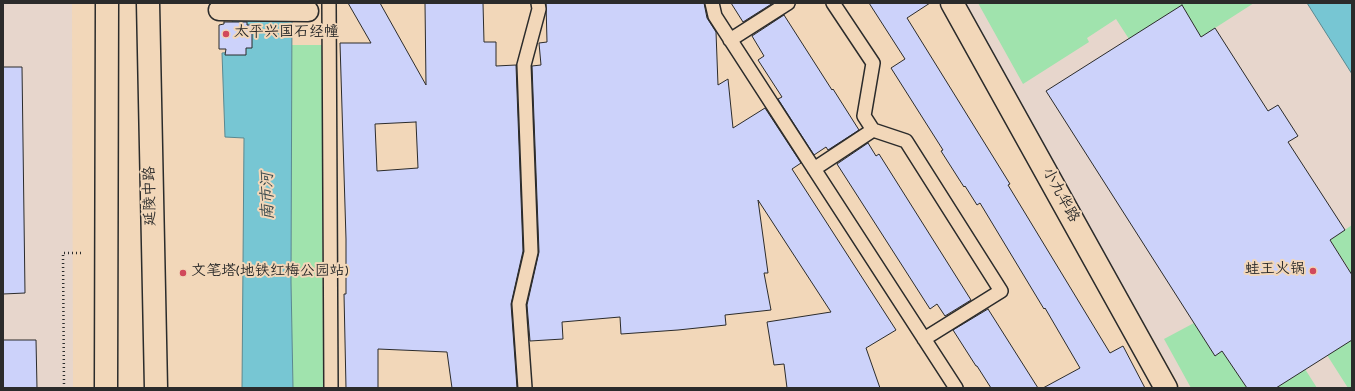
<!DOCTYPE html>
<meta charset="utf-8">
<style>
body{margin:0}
#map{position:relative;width:1355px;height:391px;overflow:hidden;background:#f2d7b9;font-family:Dekko,sans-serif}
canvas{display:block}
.frame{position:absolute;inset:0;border:4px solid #2b2b2b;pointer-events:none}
</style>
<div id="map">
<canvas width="1355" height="391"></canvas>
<div class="frame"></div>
</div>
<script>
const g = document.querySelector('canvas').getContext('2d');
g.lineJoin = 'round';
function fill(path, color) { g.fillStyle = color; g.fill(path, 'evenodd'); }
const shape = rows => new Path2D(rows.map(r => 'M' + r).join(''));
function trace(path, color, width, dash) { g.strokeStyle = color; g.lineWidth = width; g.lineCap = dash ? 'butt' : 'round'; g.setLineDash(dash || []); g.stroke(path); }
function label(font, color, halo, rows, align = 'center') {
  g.font = font + ' Dekko,"LXGW WenKai TC",sans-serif'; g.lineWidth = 4; g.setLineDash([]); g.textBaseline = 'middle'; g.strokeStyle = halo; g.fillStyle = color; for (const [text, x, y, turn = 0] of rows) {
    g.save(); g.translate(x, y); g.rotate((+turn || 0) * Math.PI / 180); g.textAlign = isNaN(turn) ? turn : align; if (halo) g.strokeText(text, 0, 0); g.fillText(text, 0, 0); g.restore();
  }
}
const built = shape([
 [3,3,72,3,73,388,3,388],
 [965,3,1307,3,1352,74,1352,388,1181,388,1032,125]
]);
const green = shape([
 [978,3,1254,3,1201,37,1181,6,1129,39,1116,19,1087,38,1089,42,1023,84],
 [292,45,322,45,323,388,293,388,291,282],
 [1352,225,1352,289,1349,269,1330,240],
 [1194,323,1215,356,1222,351,1247,388,1191,388,1164,339],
 [1352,340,1352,388,1348,388,1327,355],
 [1305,369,1317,388,1276,388]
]);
const water = shape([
 [232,3,292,3,291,282,293,388,242,388,244,138,225,137,222,53,233,52,232,3],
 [1307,3,1352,3,1352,74,1307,3]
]);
const building = shape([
 [348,3,380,3,426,85,425,3,483,3,484,42,496,42,496,66,516,65,523,251,511,304,517,388,452,388,447,352,378,349,378,388,346,388,344,294,346,294,346,239,340,43,371,43,348,3],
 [416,122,418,168,377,171,375,124,416,122],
 [546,3,704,3,707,18,716,32,718,85,728,79,733,128,765,108,801,163,792,169,896,330,866,348,880,388,787,388,784,364,774,365,767,322,831,312,758,200,768,273,764,273,771,310,725,315,726,325,678,330,621,334,620,317,562,322,563,339,530,341,527,305,539,252,532,66,541,65,539,43,547,42,546,3],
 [731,3,773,3,743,22,731,3],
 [869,3,930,3,907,18,1010,184,1008,185,1110,353,1123,346,1145,388,1043,388,1080,368,1045,308,1044,309,980,203,977,205,965,186,964,187,941,151,943,150,891,68,905,59,869,3],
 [1182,5,1201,37,1215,28,1268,111,1278,105,1298,136,1288,142,1345,230,1330,240,1352,275,1352,340,1276,388,1247,388,1222,351,1215,356,1046,91,1182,5],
 [784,15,832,90,833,89,859,130,828,150,826,147,814,155,778,99,782,97,758,60,764,56,752,36,784,15],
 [224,22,247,22,247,25,252,25,252,48,246,48,246,55,225,55,226,49,219,49,219,25,224,24,224,22],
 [3,67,22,67,25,293,3,294,3,67],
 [868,143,876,156,879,154,971,300,945,316,937,304,930,309,837,164,868,143],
 [988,309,1038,388,991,388,977,366,976,366,953,330,988,309],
 [3,340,36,340,37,388,3,388,3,340]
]);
const path = shape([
 [64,388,63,253,81,253]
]);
const service = shape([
 [329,3,331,388],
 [712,3,715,16,956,388],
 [833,3,873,63,864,116,873,130,906,141,1001,291,924,339],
 [730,40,788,3],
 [814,169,873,130],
 [525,388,519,304,531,252,524,65,539,9,538,3]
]);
const pedestrian = shape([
 [219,10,308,11]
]);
const minor = shape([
 [952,3,1166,388]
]);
const primary = shape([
 [148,3,156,388],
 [106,388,107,3]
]);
const markers = [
 [226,34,4,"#d1495b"],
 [1313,271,4,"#d1495b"],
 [183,273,4,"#d1495b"]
];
const poiNames = [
 ["太平兴国石经幢",234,34],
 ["蛙王火锅",1305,271,"right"],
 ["文笔塔(地铁红梅公园站)",191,273]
];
const streetNames = [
 ["延陵中路",152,196,-91],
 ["小九华路",1059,196,61]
];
const waterNames = [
 ["南市河",270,196,-91]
];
fill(built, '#e7d6cc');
fill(green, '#a0e3ad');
fill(water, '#77c6d3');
trace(water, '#598890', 1);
fill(building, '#ccd2fa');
trace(building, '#2b2b2b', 1);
trace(service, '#2b2b2b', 16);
trace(pedestrian, '#2b2b2b', 23);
trace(minor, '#2b2b2b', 25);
trace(primary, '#2b2b2b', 25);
trace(path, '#2b2b2b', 2.5, [1, 3]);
trace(service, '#f2d7b9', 13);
trace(pedestrian, '#f2d7b9', 20);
trace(minor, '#f2d7b9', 22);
trace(primary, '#f2d7b9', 22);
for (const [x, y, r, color] of markers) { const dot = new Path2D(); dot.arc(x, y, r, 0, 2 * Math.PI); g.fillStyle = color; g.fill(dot); trace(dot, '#f2d7b9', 1.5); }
label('15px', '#2b2b2b', '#f2d7b9', poiNames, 'left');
label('15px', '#2b2b2b', '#f2d7b9', streetNames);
label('italic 16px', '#3a4a4d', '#f2d7b9', waterNames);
</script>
